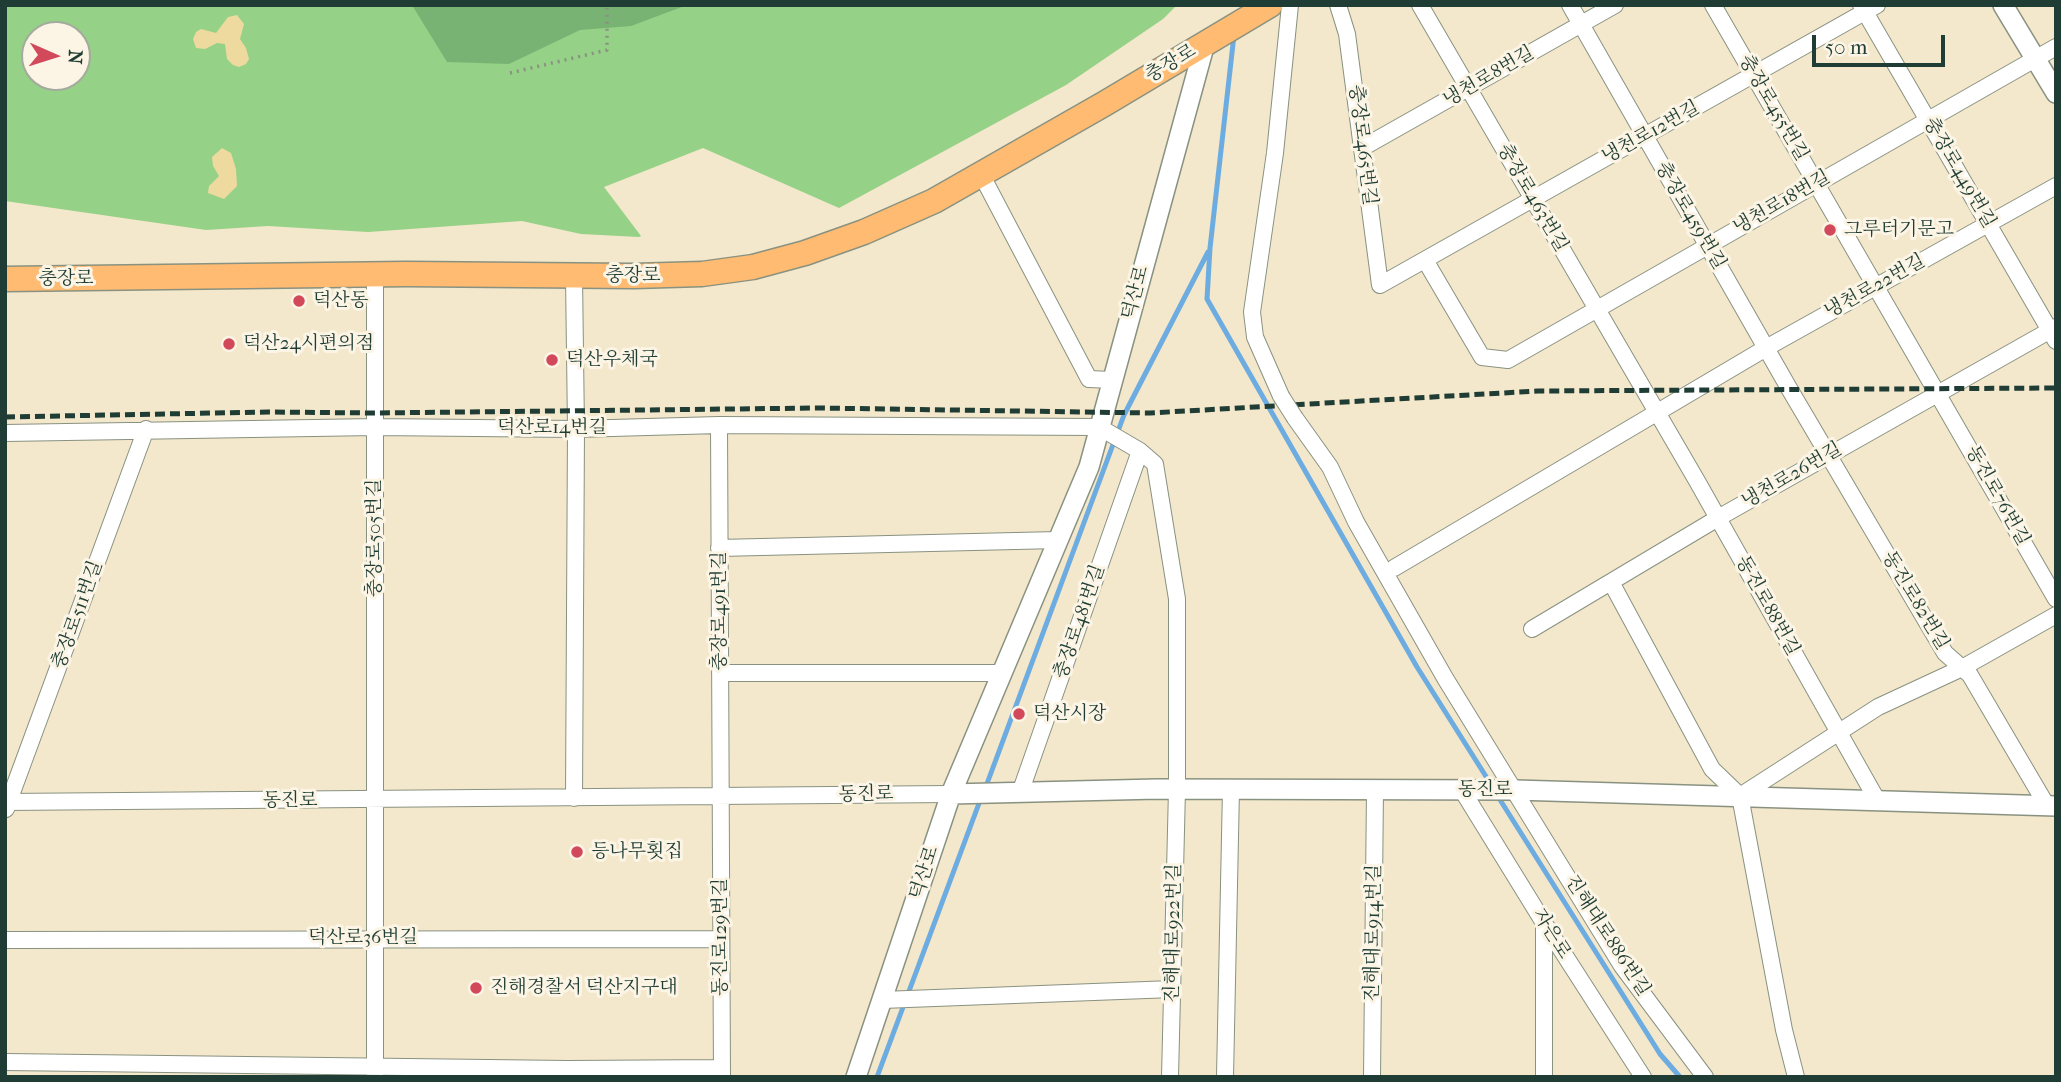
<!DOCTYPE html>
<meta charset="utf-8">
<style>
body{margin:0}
#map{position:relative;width:2061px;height:1082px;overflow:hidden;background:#f3e7cc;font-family:"IM FELL French Canon",serif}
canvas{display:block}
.frame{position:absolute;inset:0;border:7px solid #1f3d34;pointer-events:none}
.north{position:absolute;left:21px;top:21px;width:70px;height:70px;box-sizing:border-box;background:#fcf5e5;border:2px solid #a4ab9e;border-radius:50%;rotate:93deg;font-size:19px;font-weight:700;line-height:28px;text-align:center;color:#1f3d34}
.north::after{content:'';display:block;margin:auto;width:24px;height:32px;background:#d1495b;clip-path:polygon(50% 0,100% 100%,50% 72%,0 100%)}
.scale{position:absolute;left:1812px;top:35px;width:133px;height:32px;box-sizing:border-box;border:4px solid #1f3d34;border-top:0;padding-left:9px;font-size:21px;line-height:24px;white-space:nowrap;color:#1f3d34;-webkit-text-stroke:5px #fcf5e5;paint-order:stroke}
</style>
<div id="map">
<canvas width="2061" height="1082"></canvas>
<div class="frame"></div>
<div class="north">N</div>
<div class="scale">50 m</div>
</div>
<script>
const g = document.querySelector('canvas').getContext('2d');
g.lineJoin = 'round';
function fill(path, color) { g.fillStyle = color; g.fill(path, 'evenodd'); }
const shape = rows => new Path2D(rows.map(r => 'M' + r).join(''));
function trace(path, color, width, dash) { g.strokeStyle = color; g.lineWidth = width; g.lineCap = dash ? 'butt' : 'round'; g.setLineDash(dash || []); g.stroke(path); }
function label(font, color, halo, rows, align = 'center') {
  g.font = font + ' "IM FELL French Canon","Noto Serif KR",serif'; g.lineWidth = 6; g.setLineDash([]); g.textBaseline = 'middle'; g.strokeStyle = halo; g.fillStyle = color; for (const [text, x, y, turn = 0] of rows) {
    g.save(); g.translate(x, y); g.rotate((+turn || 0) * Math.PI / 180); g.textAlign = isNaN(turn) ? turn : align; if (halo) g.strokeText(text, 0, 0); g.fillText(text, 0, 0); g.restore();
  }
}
const green = shape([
 [5,5,1177,5,1163,19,1066,85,839,208,703,148,604,187,641,236,639,237,581,234,522,221,368,232,268,226,206,230,5,201],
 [35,35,77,35,77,77,35,77]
]);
const forest = shape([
 [412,5,687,5,631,26,580,30,509,64,447,62]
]);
const sand = shape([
 [237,15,244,24,240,39,246,48,249,59,246,64,239,67,233,65,227,59,225,44,217,43,205,49,196,48,193,39,196,32,201,29,216,33,228,17],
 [222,148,231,153,236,169,237,186,224,199,208,193,209,186,219,176,213,166,212,157]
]);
const stream = shape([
 [1234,35,1210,248,1207,299,1417,667,1492,786],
 [985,789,1124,415,1208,252],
 [1497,795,1660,1054,1680,1077],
 [877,1077,981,798]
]);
const path = shape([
 [510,73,607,50,607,5]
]);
const minor = shape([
 [1338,5,1347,34,1380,285,1877,5],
 [1420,5,1697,481,1877,800],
 [1570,5,1790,390,1945,653,1970,675,2047,806],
 [1713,5,2056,599],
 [1861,5,2056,341],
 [1362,148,1615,5],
 [981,174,1089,379,1112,380],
 [1425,260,1482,357,1508,360,2056,47],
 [574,276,576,429,574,798],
 [1281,396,1255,337,1252,312,1275,153,1290,5],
 [1295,418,1330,467,1356,522,1445,678,1622,966,1705,1077],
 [719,425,722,1077],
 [5,433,375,427,576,429,719,425,1099,427,1140,451,1155,464,1177,599,1177,789,1170,1077],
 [719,548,1058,540],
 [1394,568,1766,348,2056,186],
 [1611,582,1712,769,1740,796],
 [1532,629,1718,518,2056,327],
 [720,673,1001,673],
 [1462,790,1544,923,1643,1077],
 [1020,793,1140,451],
 [1740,796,1878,707,1962,668,2056,615],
 [1740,796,1784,1030,1796,1077],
 [5,802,951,794],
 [6,809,146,429],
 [1544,923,1544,1077],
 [5,940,721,939],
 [882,1000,1173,989],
 [5,1062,568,1069,722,1068],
 [375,1077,375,275],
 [1225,1077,1231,789],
 [1372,1077,1375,790]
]);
const tertiary = shape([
 [2003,5,2056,93],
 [951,794,1157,789,1515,790,2056,806],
 [856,1077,951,794,1089,467,1205,43]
]);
const primary = shape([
 [5,279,406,274,634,276,702,274,753,267,805,253,864,232,934,201,1104,104,1270,5]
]);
const rail = shape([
 [5,417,268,412,374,413,820,408,1150,413,1538,391,2056,388]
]);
const minorBridge = shape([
 [1281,396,1295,418]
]);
const markers = [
 [1830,230,7,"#d1495b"],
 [299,301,7,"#d1495b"],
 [229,344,7,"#d1495b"],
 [552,360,7,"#d1495b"],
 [1019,714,7,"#d1495b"],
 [577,852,7,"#d1495b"],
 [476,988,7,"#d1495b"]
];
const streetNames = [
 ["충장로",1171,64,-31],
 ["냉천로8번길",1489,77,-30],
 ["충장로455번길",1773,108,60],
 ["냉천로12번길",1651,133,-29],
 ["충장로465번길",1362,145,83],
 ["충장로449번길",1959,173,60],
 ["충장로463번길",1532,198,60],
 ["냉천로18번길",1782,203,-30],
 ["충장로459번길",1690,216,60],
 ["충장로",633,276],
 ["충장로",66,279],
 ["냉천로22번길",1875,287,-29],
 ["덕산로",1136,293,-75],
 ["덕산로14번길",552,428],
 ["냉천로26번길",1792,476,-30],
 ["동진로76번길",1997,496,61],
 ["충장로505번길",375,538,-90],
 ["동진로82번길",1915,601,59],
 ["동진로88번길",1767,606,61],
 ["충장로491번길",720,611,-90],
 ["충장로511번길",78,615,-70],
 ["충장로481번길",1080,622,-71],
 ["동진로",1485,790],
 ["동진로",866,795,-1],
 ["동진로",290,801],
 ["덕산로",925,873,-72],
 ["진해대로922번길",1174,933,-89],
 ["진해대로914번길",1374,933,-89],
 ["자은로",1551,934,58],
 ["진해대로886번길",1607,936,57],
 ["동진로129번길",721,937,-90],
 ["덕산로36번길",363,938]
];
const poiNames = [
 ["그루터기문고",1844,230],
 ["덕산동",313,301],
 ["덕산24시편의점",243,344],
 ["덕산우체국",566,360],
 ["덕산시장",1033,714],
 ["등나무횟집",591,852],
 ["진해경찰서 덕산지구대",490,988]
];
fill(green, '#95d186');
fill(forest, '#78b373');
fill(sand, '#eeda9e');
trace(stream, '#6dace0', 5);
trace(minor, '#899280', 18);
trace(tertiary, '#899280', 22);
trace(primary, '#899280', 27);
trace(path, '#899280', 3.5, [2, 5]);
trace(minor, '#fff', 16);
trace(tertiary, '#fff', 19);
trace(primary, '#febb71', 24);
trace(rail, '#1f3d34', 5, [10, 5]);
trace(minorBridge, '#899280', 18, []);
trace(minorBridge, '#fff', 16);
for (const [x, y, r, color] of markers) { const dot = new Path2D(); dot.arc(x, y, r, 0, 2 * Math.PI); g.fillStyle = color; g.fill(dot); trace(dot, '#fcf5e5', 2.5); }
label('19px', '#1f3d34', '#fcf5e5', streetNames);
label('19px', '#1f3d34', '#fcf5e5', poiNames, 'left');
</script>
